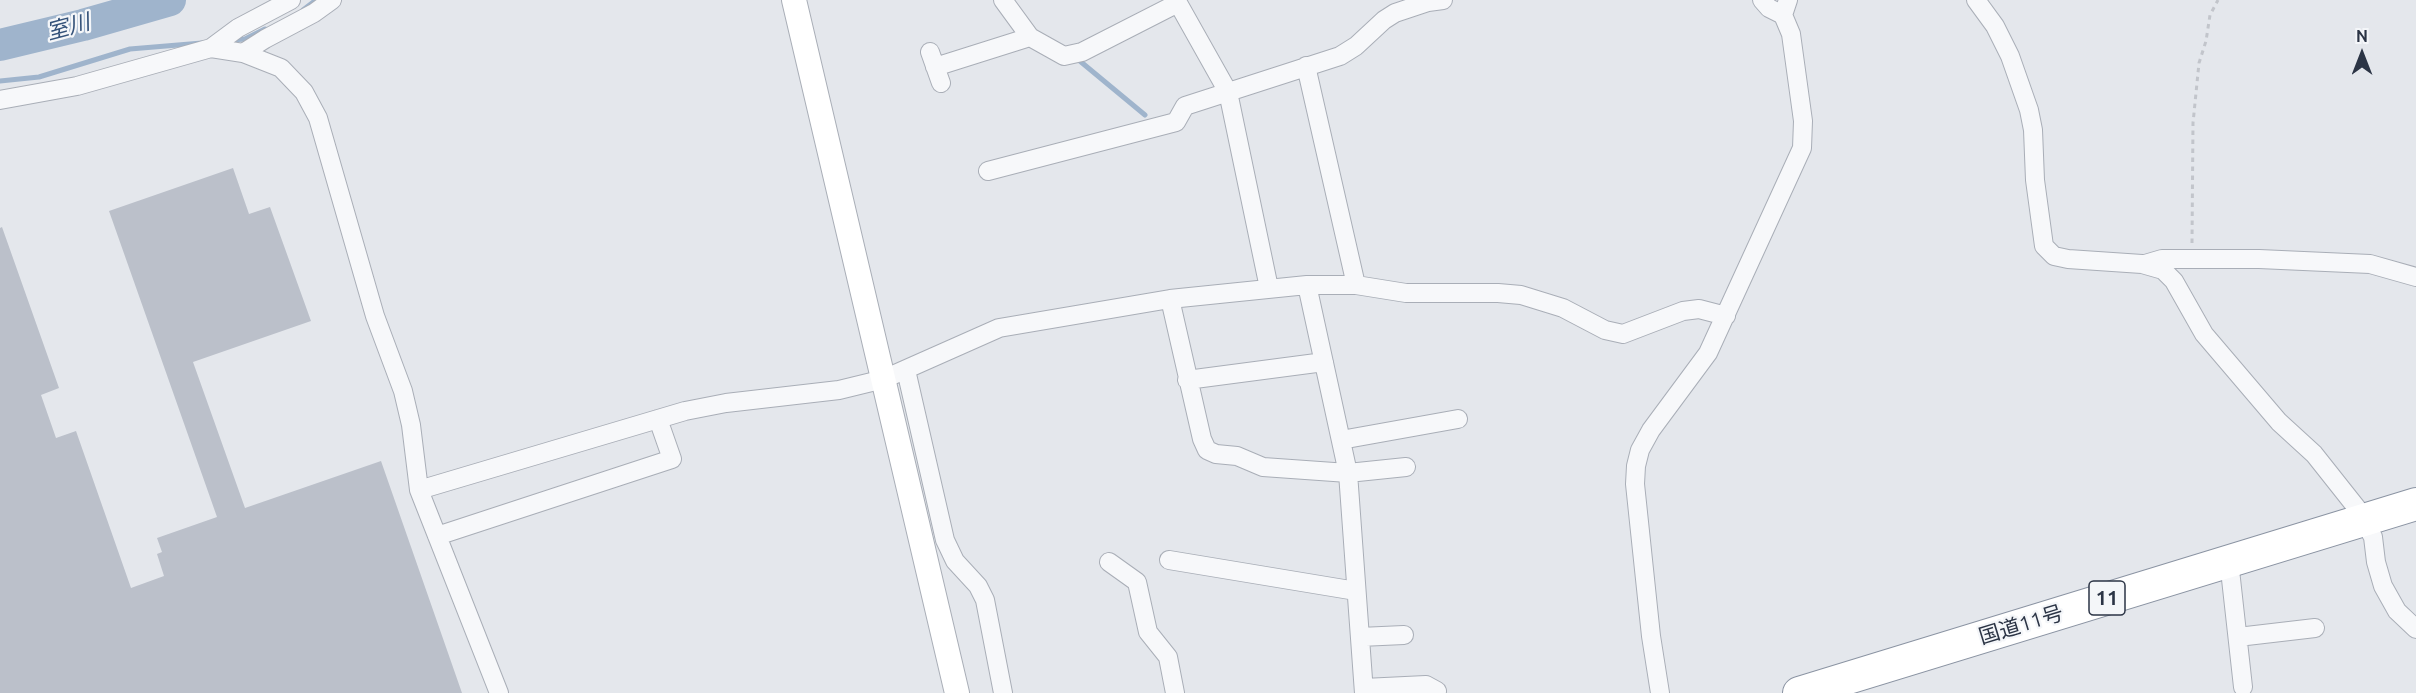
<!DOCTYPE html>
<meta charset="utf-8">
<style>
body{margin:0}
#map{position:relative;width:2416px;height:693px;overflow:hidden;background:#e4e7ec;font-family:Ubuntu,sans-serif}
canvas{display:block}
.north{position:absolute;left:2332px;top:24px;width:60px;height:60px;-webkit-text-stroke:4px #f4f6f9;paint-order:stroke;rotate:0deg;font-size:16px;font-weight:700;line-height:24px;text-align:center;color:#2b3445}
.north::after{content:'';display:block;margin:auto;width:21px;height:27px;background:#2b3445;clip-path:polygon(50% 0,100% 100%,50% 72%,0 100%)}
</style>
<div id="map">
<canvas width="2416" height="693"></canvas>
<div class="north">N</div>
</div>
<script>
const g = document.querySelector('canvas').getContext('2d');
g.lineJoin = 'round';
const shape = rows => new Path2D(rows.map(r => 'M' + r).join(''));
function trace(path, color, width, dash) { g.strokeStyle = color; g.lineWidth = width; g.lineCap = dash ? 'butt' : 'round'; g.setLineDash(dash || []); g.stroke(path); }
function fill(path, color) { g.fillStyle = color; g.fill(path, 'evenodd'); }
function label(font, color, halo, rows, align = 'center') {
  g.font = font + ' Ubuntu,"Noto Sans JP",sans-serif'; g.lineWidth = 4.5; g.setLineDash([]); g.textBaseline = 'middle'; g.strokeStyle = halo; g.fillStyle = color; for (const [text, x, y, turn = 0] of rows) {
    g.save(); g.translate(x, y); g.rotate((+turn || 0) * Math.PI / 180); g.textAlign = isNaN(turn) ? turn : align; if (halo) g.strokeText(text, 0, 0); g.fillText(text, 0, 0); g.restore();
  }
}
const stream = shape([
 [303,10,316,0],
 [232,40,245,39,265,29],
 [1075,57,1145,115],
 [0,81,39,77,130,49,202,43]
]);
const river = shape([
 [0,45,83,25,170,0]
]);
const building = shape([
 [233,168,249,214,270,207,311,321,193,362,245,508,381,461,462,693,0,693,0,228,2,227,59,388,41,395,56,438,76,431,131,588,164,576,157,554,162,552,157,538,217,517,109,211]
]);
const path = shape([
 [2192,243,2193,123,2199,63,2206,41,2210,15,2218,0]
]);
const street = shape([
 [1003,0,1030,37,1064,56,1082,52,1178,3,1228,92,1269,288],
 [1762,0,1769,8,1783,15],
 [1976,0,1995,26,2010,56,2029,110,2033,130,2035,180,2044,246,2054,256,2068,259,2142,264,2163,270,2174,281,2204,334,2279,422,2314,454,2356,507,2373,537,2376,562,2383,586,2397,611,2416,629],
 [211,48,243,53,281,68,304,92,318,118,375,316,403,391,411,425,419,490,499,693],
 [930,52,941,83],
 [243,53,265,39,314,13,332,0],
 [1306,66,1356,285],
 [935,67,1030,37],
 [0,100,77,86,211,48,238,28,291,0],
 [988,171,1176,122,1185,106,1340,56,1356,46,1384,20,1395,13,1428,2,1443,0],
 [2145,264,2162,259,2259,259,2370,264,2416,277],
 [1307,285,1348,473,1364,693],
 [1170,299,1202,439,1207,450,1216,454,1237,456,1263,467,1348,473,1406,467],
 [906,370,945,540,955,561,978,586,985,600,1003,693],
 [1187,380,1324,362],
 [1341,440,1458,419],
 [419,490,685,411,726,403,839,390,884,379,999,328,1170,299,1307,285,1356,285,1406,293,1498,293,1521,295,1563,308,1605,330,1623,334,1683,311,1699,309,1726,316],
 [437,536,672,459,658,419],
 [1169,560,1356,591],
 [2229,561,2243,687],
 [1109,562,1137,582,1148,632,1168,657,1175,693],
 [1360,637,1404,635],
 [2238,637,2315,628],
 [1364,688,1426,685,1437,691],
 [1660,693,1651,636,1635,484,1636,466,1640,450,1651,430,1708,353,1802,148,1803,121,1791,34,1783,15,1788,0]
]);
const secondary = shape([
 [794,0,957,693]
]);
const highway = shape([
 [1799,693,2416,504]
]);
const shields = [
 [2107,598,36]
];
const shieldNames = [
 ["11",2107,598]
];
const streetNames = [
 ["国道11号",2021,625,-17]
];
const waterNames = [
 ["室川",68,27,-15]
];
trace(stream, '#9fb4cc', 5);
trace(river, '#9fb4cc', 32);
fill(building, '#bbc0ca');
trace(street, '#a9aeb7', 20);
trace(secondary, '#a9aeb7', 26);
trace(highway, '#8b94a3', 34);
trace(path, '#c2c5cb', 3, [4.5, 4.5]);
trace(street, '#f7f8fa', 18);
trace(secondary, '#fff', 24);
trace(highway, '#fff', 32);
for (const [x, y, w] of shields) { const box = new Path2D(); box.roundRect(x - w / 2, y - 17, w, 34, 4.5); g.fillStyle = '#f4f6f9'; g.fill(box); trace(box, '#2b3445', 1.5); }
label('bold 20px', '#2b3445', null, shieldNames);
label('21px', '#2b3445', '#f4f6f9', streetNames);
label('italic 22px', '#34527a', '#f4f6f9', waterNames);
</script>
